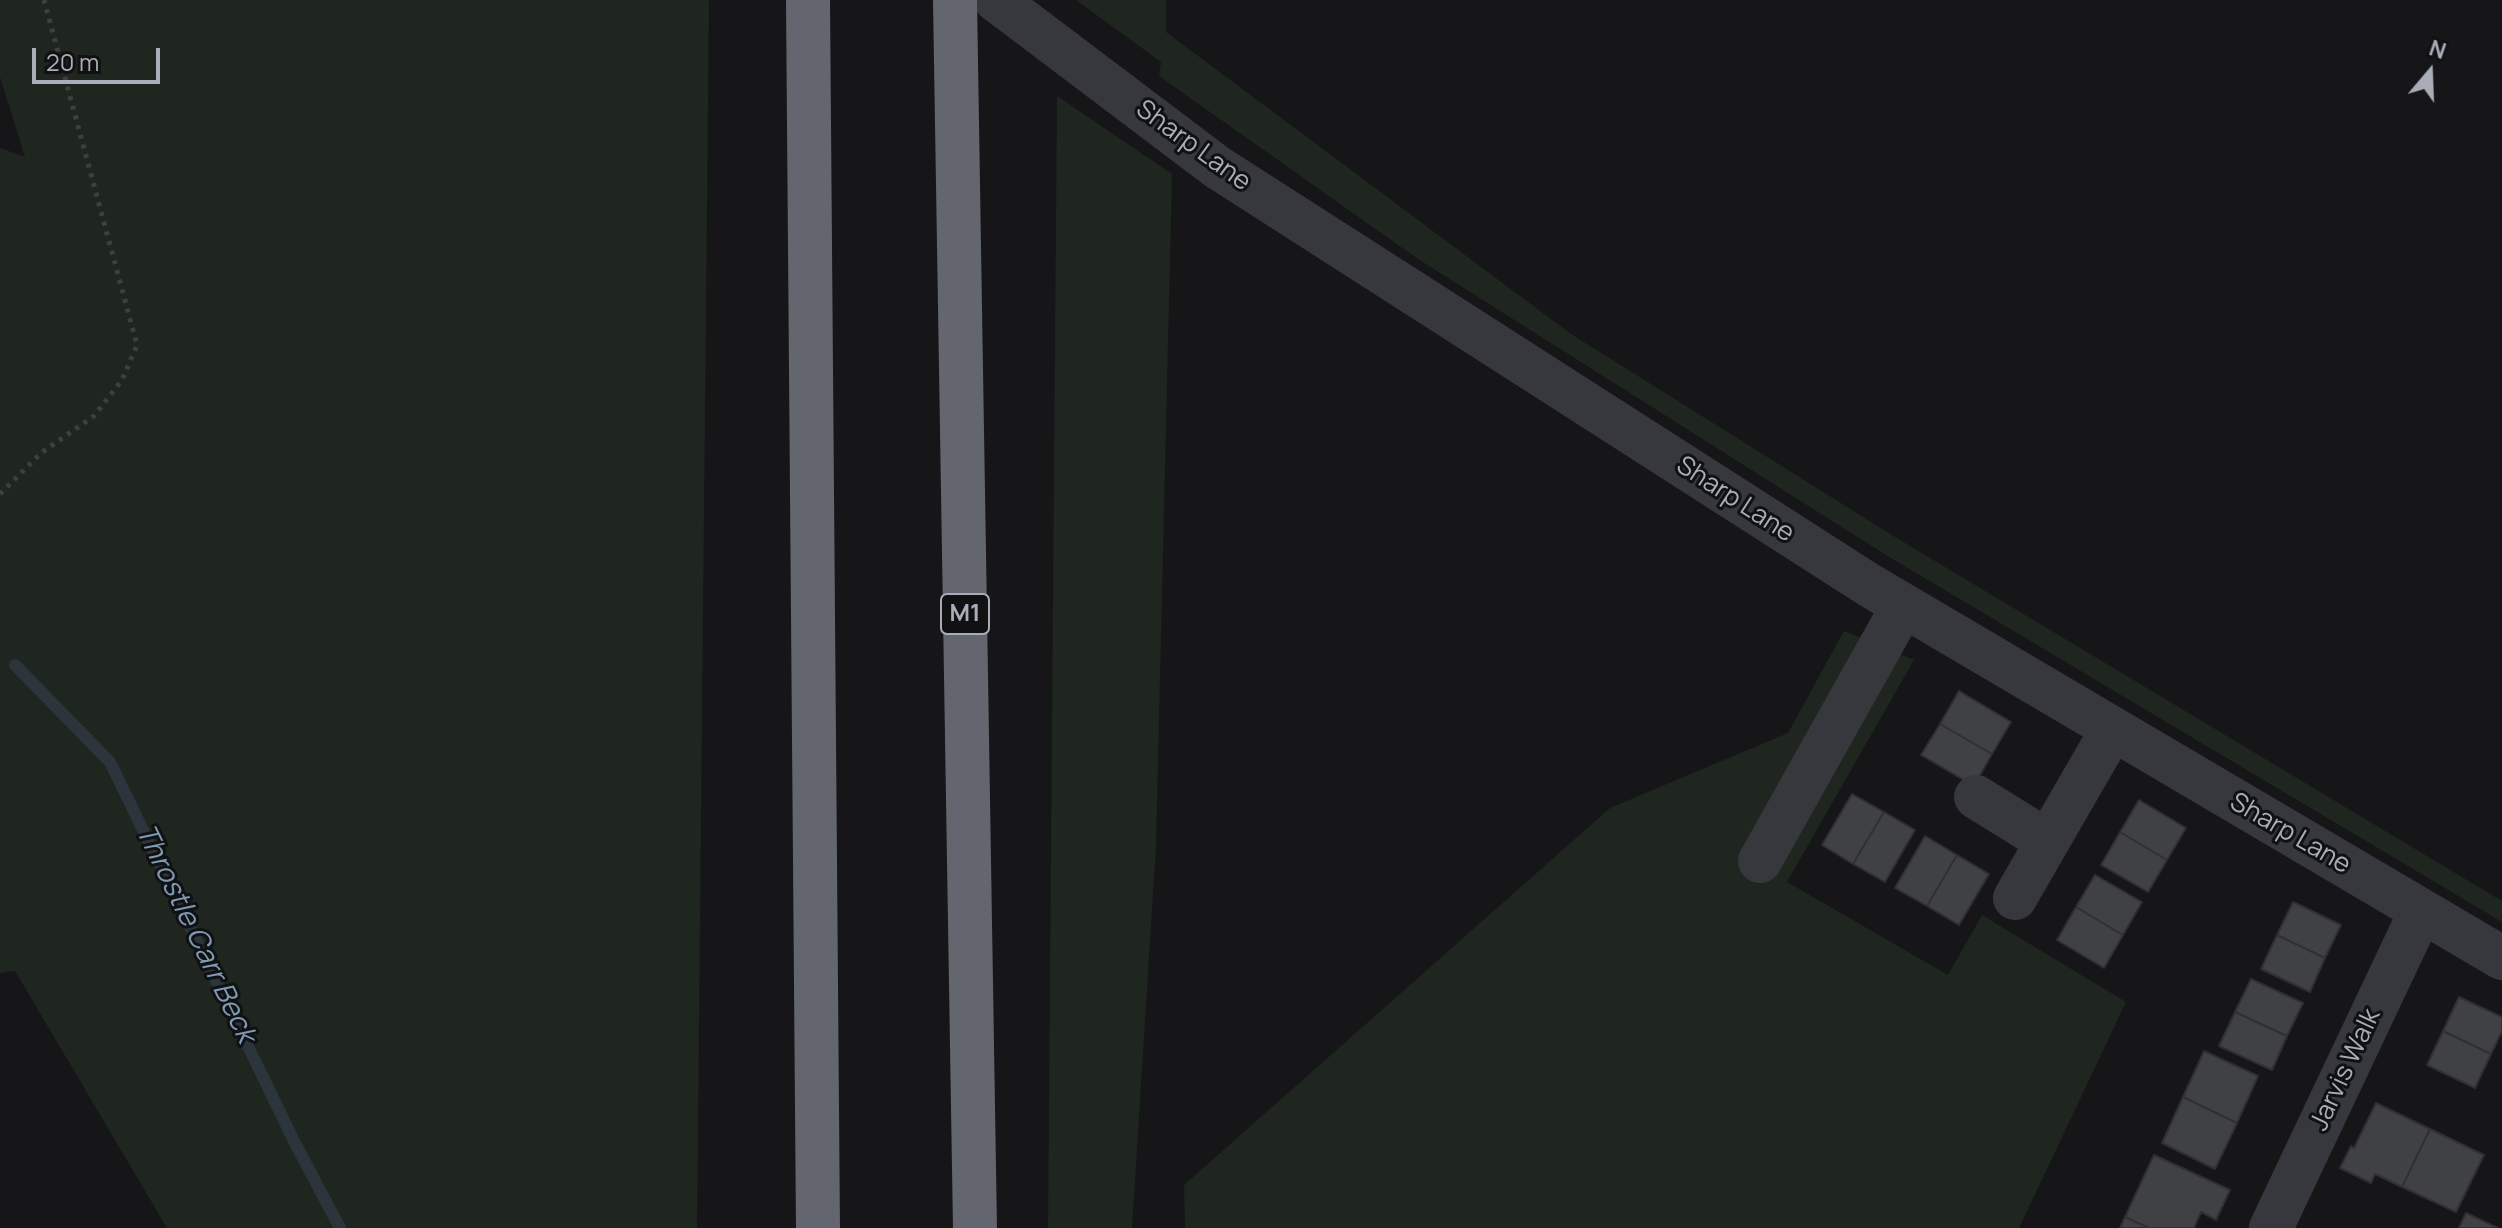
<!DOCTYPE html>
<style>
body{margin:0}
#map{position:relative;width:2502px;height:1228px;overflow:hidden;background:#161618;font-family:Manrope,sans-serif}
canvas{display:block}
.north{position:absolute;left:2390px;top:32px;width:80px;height:80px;-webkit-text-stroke:6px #111113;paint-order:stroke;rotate:19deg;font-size:22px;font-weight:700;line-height:32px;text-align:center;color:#a8adb8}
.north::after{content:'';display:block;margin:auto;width:28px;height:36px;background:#a8adb8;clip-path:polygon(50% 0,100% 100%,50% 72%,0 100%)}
.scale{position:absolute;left:32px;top:48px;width:128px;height:36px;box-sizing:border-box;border:4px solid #a8adb8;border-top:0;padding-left:10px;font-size:24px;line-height:28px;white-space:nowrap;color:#a8adb8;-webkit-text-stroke:6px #111113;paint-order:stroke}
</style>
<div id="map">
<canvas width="2502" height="1228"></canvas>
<div class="north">N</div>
<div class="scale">20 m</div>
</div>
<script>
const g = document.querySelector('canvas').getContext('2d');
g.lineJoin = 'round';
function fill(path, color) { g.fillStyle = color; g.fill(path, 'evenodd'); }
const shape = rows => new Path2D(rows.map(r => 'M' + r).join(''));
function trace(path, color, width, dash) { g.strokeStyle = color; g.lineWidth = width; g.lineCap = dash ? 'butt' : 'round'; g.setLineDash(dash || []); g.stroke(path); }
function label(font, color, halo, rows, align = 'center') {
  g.font = font + ' Manrope,sans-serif'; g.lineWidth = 6; g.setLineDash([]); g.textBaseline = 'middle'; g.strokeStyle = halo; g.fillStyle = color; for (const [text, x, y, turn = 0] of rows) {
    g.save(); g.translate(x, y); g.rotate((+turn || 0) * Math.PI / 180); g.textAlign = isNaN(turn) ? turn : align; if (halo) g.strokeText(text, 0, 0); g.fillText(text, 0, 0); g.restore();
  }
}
const green = shape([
 [0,0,709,0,697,1228,167,1228,15,971,0,973,0,148,25,157,0,77],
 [1076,0,1166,0,1166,32,1571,334,1895,537,2502,901,2502,922,1886,555,1418,259,1159,76,1161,62],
 [1057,96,1172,174,1156,846,1132,1228,1048,1228],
 [1844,631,1914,660,1787,882,1948,975,1982,915,2126,1002,2019,1228,1185,1228,1184,1185,1610,808,1788,733]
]);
const stream = shape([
 [15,665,110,762,295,1143,340,1228]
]);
const building = shape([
 [1959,691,2011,722,1992,754,1940,724,1959,691],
 [1940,724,1992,754,1974,786,1921,755,1940,724],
 [1852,794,1884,812,1853,864,1822,845,1852,794],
 [2139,800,2186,828,2167,860,2120,832,2139,800],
 [1884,812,1915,830,1885,882,1853,864,1884,812],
 [2120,832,2167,860,2148,892,2101,865,2120,832],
 [1925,836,1957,855,1927,906,1895,888,1925,836],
 [1957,855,1989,874,1959,925,1927,906,1957,855],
 [2095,875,2142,902,2123,935,2076,907,2095,875],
 [2293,902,2341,925,2325,958,2277,935,2293,902],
 [2076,907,2123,935,2104,968,2057,940,2076,907],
 [2277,935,2325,958,2310,992,2261,969,2277,935],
 [2251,979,2303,1003,2287,1036,2235,1012,2251,979],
 [2459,997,2502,1017,2502,1031,2491,1054,2443,1031,2459,997],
 [2235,1012,2287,1036,2272,1070,2219,1046,2235,1012],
 [2443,1031,2491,1054,2475,1088,2427,1065,2443,1031],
 [2204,1051,2258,1076,2237,1123,2183,1097,2204,1051],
 [2183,1097,2237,1123,2215,1169,2162,1143,2183,1097],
 [2376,1103,2430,1129,2402,1187,2375,1174,2371,1183,2340,1168,2351,1146,2354,1148,2376,1103],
 [2430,1129,2484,1155,2456,1212,2402,1187,2430,1129],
 [2154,1155,2230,1190,2216,1220,2201,1212,2194,1228,2149,1228,2125,1217,2154,1155],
 [2466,1213,2498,1228,2459,1228,2466,1213],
 [2125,1217,2149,1228,2120,1228,2125,1217]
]);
const path = shape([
 [0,494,41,453,94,416,122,380,137,345,44,0]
]);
const minor = shape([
 [996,0,1217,167,1869,585,2502,958],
 [1976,797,2047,841],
 [1760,861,1903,606],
 [2015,898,2112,730],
 [2271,1228,2421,911]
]);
const highway = shape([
 [808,0,818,1228],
 [955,0,975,1228]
]);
const shields = [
 [965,614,48]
];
const shieldNames = [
 ["M1",965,614]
];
const streetNames = [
 ["Sharp Lane",1193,146,36],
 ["Sharp Lane",1735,500,33],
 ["Sharp Lane",2290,834,30],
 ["Jarvis Walk",2346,1070,-65]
];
const waterNames = [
 ["Throstle Carr Beck",195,934,64]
];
fill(green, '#1e261f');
trace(stream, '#2c353c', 12);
fill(building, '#404145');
trace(building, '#303034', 2);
trace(path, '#3d3f44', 5, [4, 6]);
trace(minor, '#37383d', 44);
trace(highway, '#63666e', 44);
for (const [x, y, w] of shields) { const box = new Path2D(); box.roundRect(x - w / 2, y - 20, w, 40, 6); g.fillStyle = '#111113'; g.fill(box); trace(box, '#a8adb8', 2); }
label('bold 24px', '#a8adb8', null, shieldNames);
label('26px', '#a8adb8', '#111113', streetNames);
label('italic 28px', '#7f9bb3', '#111113', waterNames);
</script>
